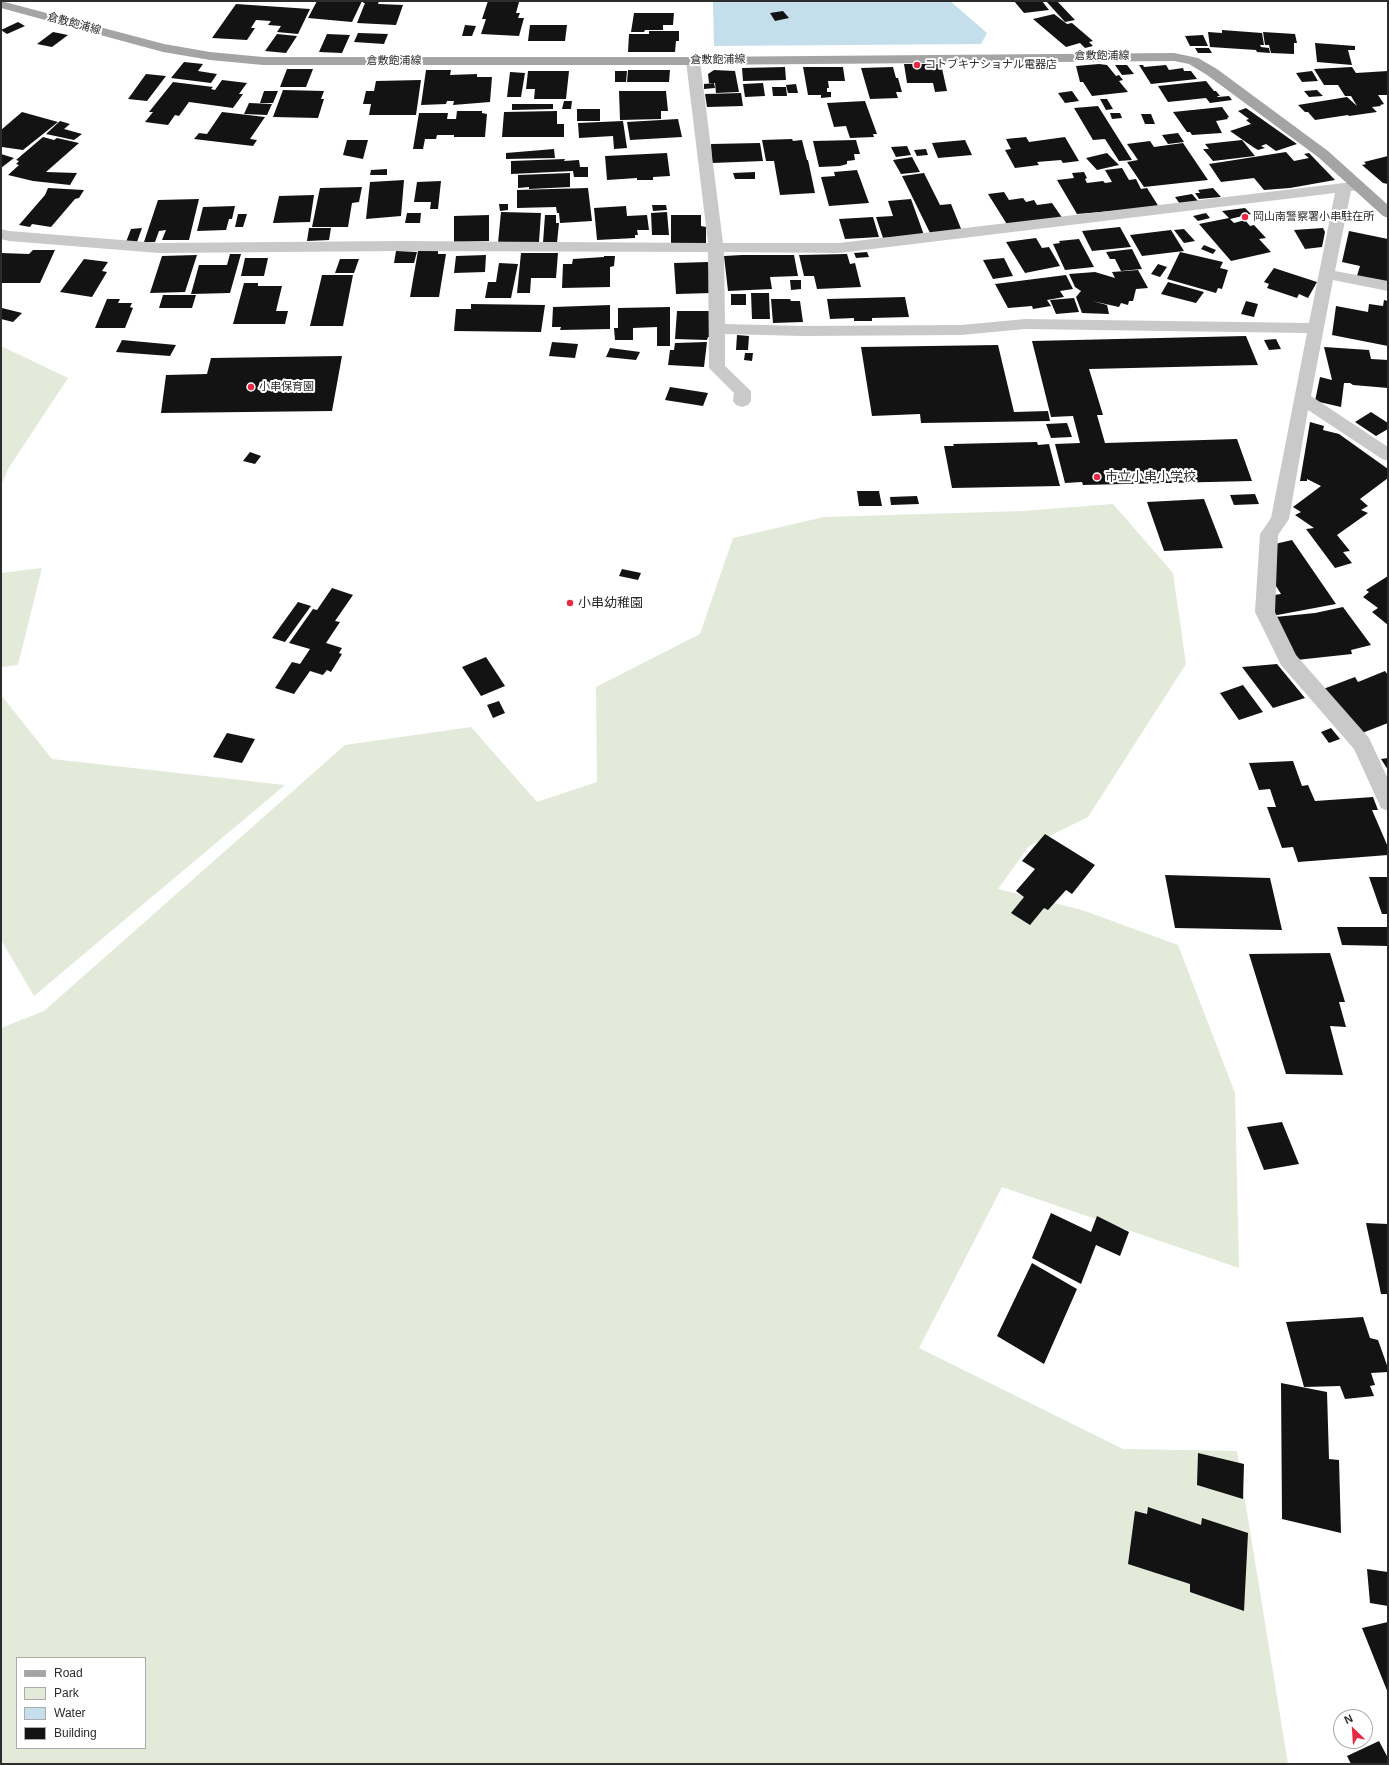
<!DOCTYPE html>
<meta charset="utf-8">
<style>
body{margin:0}
#map{position:relative;width:1389px;height:1765px;overflow:hidden;background:#fff;font-family:Helvetica,sans-serif}
canvas{display:block}
.frame{position:absolute;inset:0;border:2px solid #2c2c2c;pointer-events:none}
.legend{position:absolute;left:16px;top:1657px;width:130px;height:92px;box-sizing:border-box;background:#fff;border:1px solid #ababab;margin:0;padding:5px 7px;list-style:none;font-size:12px;color:#2c2c2c}
.legend li{display:flex;align-items:center;gap:8px;height:20px}
.legend b{width:20px;border:1px solid #ababab}
.north{position:absolute;left:1333px;top:1709px;width:40px;height:40px;box-sizing:border-box;background:#fff;border:1px solid #ababab;border-radius:50%;rotate:335deg;font-size:11px;font-weight:700;line-height:16px;text-align:center;color:#2c2c2c}
.north::after{content:'';display:block;margin:auto;width:14px;height:18px;background:#e82945;clip-path:polygon(50% 0,100% 100%,50% 72%,0 100%)}
</style>
<div id="map">
<canvas width="1389" height="1765"></canvas>
<div class="frame"></div>
<ul class="legend">
<li><b style="height:5px;background:#a4a4a4"></b>Road</li>
<li><b style="height:11px;background:#e3ead9"></b>Park</li>
<li><b style="height:11px;background:#c4dfeb"></b>Water</li>
<li><b style="height:11px;background:#131313"></b>Building</li>
</ul>
<div class="north">N</div>
</div>
<script>
const g = document.querySelector('canvas').getContext('2d');
g.lineJoin = 'round';
function fill(path, color) { g.fillStyle = color; g.fill(path, 'evenodd'); }
const shape = rows => new Path2D(rows.map(r => 'M' + r).join(''));
function trace(path, color, width, dash) { g.strokeStyle = color; g.lineWidth = width; g.lineCap = dash ? 'butt' : 'round'; g.setLineDash(dash || []); g.stroke(path); }
function label(font, color, halo, rows, align = 'center') {
  g.font = font + ' Helvetica,"Noto Sans JP",sans-serif'; g.lineWidth = 4; g.setLineDash([]); g.textBaseline = 'middle'; g.strokeStyle = halo; g.fillStyle = color; for (const [text, x, y, turn = 0] of rows) {
    g.save(); g.translate(x, y); g.rotate((+turn || 0) * Math.PI / 180); g.textAlign = isNaN(turn) ? turn : align; if (halo) g.strokeText(text, 0, 0); g.fillText(text, 0, 0); g.restore();
  }
}
const green = shape([
 [1,346,68,378,8,469,1,486],
 [1113,504,1173,573,1186,664,1088,817,1029,846,998,889,1082,910,1178,945,1235,1093,1239,1268,1002,1187,919,1348,1123,1449,1237,1451,1288,1764,1,1764,1,1028,44,1011,345,745,471,727,537,802,597,782,596,687,700,634,733,538,824,517,1023,511],
 [17,1658,145,1658,145,1748,17,1748],
 [42,568,18,665,1,667,1,573],
 [1,695,52,759,285,785,34,996,1,940]
]);
const water = shape([
 [713,1,950,1,987,33,981,44,714,46]
]);
const building = shape([
 [317,1,362,1,352,22,308,18],
 [364,1,379,1,378,4,403,5,396,25,357,23,365,3,363,3],
 [488,1,519,2,516,13,520,13,518,18,524,18,519,36,481,34,486,19,482,19],
 [1014,1,1042,1,1049,10,1024,13],
 [1046,1,1057,1,1075,20,1065,22],
 [236,4,310,9,298,34,277,32,281,26,268,25,271,21,256,20,251,28,255,28,247,40,212,38],
 [783,11,789,18,775,21,770,13],
 [634,13,674,13,673,25,663,25,663,30,645,30,644,32,631,32],
 [1054,14,1067,24,1072,23,1093,41,1089,42,1093,46,1085,48,1080,43,1066,47,1033,19],
 [18,22,25,26,7,34,1,30],
 [465,25,476,26,472,36,462,36],
 [530,25,567,25,565,41,528,41],
 [1222,30,1262,33,1264,45,1260,45,1261,47,1269,48,1270,53,1257,52,1256,50,1210,47,1208,32,1222,33],
 [649,31,679,31,679,41,676,41,675,52,628,52,629,34,649,34],
 [53,32,68,35,52,47,37,44],
 [1263,32,1295,34,1297,43,1294,43,1294,54,1271,53,1269,45,1265,45],
 [358,33,388,34,384,44,354,42],
 [277,34,297,36,286,53,265,51],
 [327,34,350,35,342,53,319,52],
 [1203,35,1208,46,1190,46,1185,36],
 [1315,43,1355,46,1355,50,1348,50,1352,65,1317,62],
 [1195,48,1209,48,1212,53,1198,53],
 [184,62,203,64,198,71,217,74,211,83,171,78],
 [904,64,941,64,947,91,935,92,933,83,907,83],
 [1099,64,1107,65,1116,76,1119,75,1123,80,1119,81,1128,92,1092,96,1083,82,1080,82,1076,66],
 [1115,65,1127,65,1134,74,1122,75],
 [1139,65,1143,65,1144,67,1166,65,1169,70,1183,68,1184,71,1191,71,1197,79,1151,84],
 [785,67,786,80,743,81,742,68],
 [803,67,843,67,845,81,828,81,829,88,827,88,827,92,831,92,831,97,821,98,821,95,808,95],
 [893,67,896,78,898,78,902,92,896,92,898,98,870,99,861,68],
 [1352,67,1356,73,1388,71,1388,95,1378,95,1384,104,1380,105,1381,106,1372,107,1377,112,1349,116,1348,115,1315,120,1308,112,1305,112,1298,105,1347,97,1357,106,1351,96,1345,96,1338,85,1324,85,1314,69],
 [287,69,313,69,306,87,280,87],
 [426,70,451,70,450,75,477,74,477,77,492,77,490,102,453,105,454,101,447,101,446,104,421,105],
 [628,70,670,70,669,82,627,82],
 [714,70,735,71,739,92,716,93,715,83,717,83,709,83,708,74],
 [528,71,569,71,566,99,534,99,535,89,526,89],
 [615,71,627,71,626,82,615,82],
 [1312,71,1318,81,1302,82,1296,73],
 [510,72,525,73,521,97,507,97],
 [146,74,166,76,147,101,128,99],
 [222,80,247,83,239,94,243,94,233,108,189,102,179,116,175,115,168,125,145,122,153,112,149,112,173,82,213,87,211,89,215,90],
 [421,80,416,115,369,115,371,104,363,104,366,91,374,91,376,81],
 [1206,81,1214,91,1216,91,1220,96,1217,96,1218,97,1229,96,1232,100,1210,103,1206,98,1168,102,1158,86],
 [714,83,715,88,704,89,704,84],
 [763,83,765,96,745,97,743,84],
 [796,84,798,93,788,93,786,85],
 [772,87,786,87,787,96,773,96],
 [283,90,324,91,321,99,324,99,318,118,273,117],
 [1317,90,1323,96,1309,97,1304,91],
 [264,91,278,91,273,103,260,103],
 [619,91,666,91,668,111,661,111,661,119,620,120],
 [1072,91,1079,101,1065,103,1058,93],
 [741,93,743,106,707,107,705,94],
 [1100,99,1107,99,1113,109,1106,110],
 [564,101,572,101,571,109,562,109],
 [865,101,877,134,873,134,874,137,850,138,846,126,834,127,827,103],
 [249,103,272,104,267,115,244,114],
 [512,104,553,104,553,109,512,110],
 [1098,106,1132,160,1119,161,1105,139,1093,140,1074,108],
 [1222,107,1229,117,1227,118,1228,119,1216,121,1222,133,1192,135,1190,132,1187,132,1173,112],
 [1246,108,1297,144,1276,151,1266,144,1261,146,1265,148,1258,150,1253,147,1230,131,1251,124,1246,120,1249,119,1238,111],
 [577,109,600,109,600,121,577,121],
 [457,111,482,111,482,113,487,114,485,137,454,137,454,135,437,135,436,139,425,139,423,149,413,149,419,113,448,113,447,119,456,119],
 [557,111,557,124,564,124,564,137,502,137,504,112],
 [22,112,58,122,23,150,2,147,1,130],
 [222,112,265,117,250,139,257,140,253,146,194,139,199,133,207,134],
 [1110,113,1120,113,1122,118,1112,119],
 [1141,114,1151,114,1155,124,1145,124],
 [678,119,682,137,630,140,627,122],
 [60,121,70,124,64,129,82,134,74,140,46,134],
 [623,121,627,148,614,149,613,136,579,138,578,123],
 [1178,133,1184,142,1168,144,1162,135],
 [43,137,54,140,57,138,79,143,46,172,77,173,70,185,33,181,8,175,19,165,16,164,19,161,16,160],
 [1026,137,1029,142,1065,137,1079,161,1063,163,1061,160,1037,162,1039,165,1015,168,1005,150,1011,149,1006,139],
 [792,139,793,141,802,140,807,160,808,160,815,193,780,195,774,161,766,161,762,140],
 [347,140,368,140,363,159,343,155],
 [856,140,860,154,854,154,855,160,847,161,847,164,840,166,819,167,813,141],
 [965,140,972,155,938,158,932,143],
 [1242,140,1255,156,1213,161,1203,149,1209,149,1205,144],
 [1150,141,1154,147,1183,143,1208,180,1144,187,1127,162,1138,160,1127,144],
 [760,143,763,161,712,163,711,144],
 [907,146,911,155,896,157,891,147],
 [554,149,555,158,506,159,506,153],
 [926,149,928,155,917,156,914,150],
 [1286,152,1294,161,1309,158,1304,154,1309,153,1335,180,1290,188,1264,190,1254,178,1221,182,1209,164],
 [667,153,670,176,653,177,653,180,637,180,637,178,607,180,605,156],
 [1107,153,1119,165,1097,170,1086,158],
 [1,154,14,158,1,168],
 [1388,156,1388,184,1383,183,1362,165,1366,164,1364,162],
 [912,157,920,172,901,174,893,160],
 [565,159,564,161,579,160,580,167,588,167,588,177,574,177,573,171,511,174,511,161],
 [1122,168,1129,180,1136,179,1141,189,1147,188,1159,207,1077,214,1057,180,1074,178,1072,173,1084,172,1087,178,1085,179,1087,183,1103,181,1105,183,1112,182,1105,170],
 [387,169,387,175,370,175,371,170],
 [857,170,869,203,829,206,821,177,835,176,834,172],
 [755,172,755,179,735,179,733,173],
 [570,173,570,187,529,189,529,187,518,188,518,175],
 [924,173,940,205,951,204,962,231,931,235,902,176],
 [404,180,401,216,366,219,370,182],
 [441,181,438,209,430,209,431,202,414,202,417,182],
 [362,187,359,202,352,203,348,227,312,227,320,188],
 [48,188,84,190,79,198,75,199,51,227,32,224,30,227,19,225,45,195],
 [588,188,592,221,560,223,559,213,557,213,556,207,517,208,517,190],
 [1213,188,1221,197,1199,199,1195,193,1200,193,1198,190],
 [1004,192,1009,200,1023,198,1026,202,1034,200,1037,205,1052,203,1063,219,1008,226,988,194],
 [1192,194,1198,201,1180,204,1175,197],
 [314,195,310,222,273,223,279,196],
 [199,199,189,240,162,240,166,230,159,231,155,242,144,242,158,200],
 [911,199,924,235,883,238,876,217,893,216,888,201],
 [499,204,508,204,508,210,500,211],
 [652,205,666,205,667,210,653,211],
 [235,206,232,219,229,219,226,230,197,231,203,207],
 [626,206,627,216,647,215,649,230,637,230,638,235,635,235,635,238,597,240,594,208],
 [1245,208,1251,214,1230,219,1222,211],
 [501,212,541,213,539,242,498,243],
 [667,212,669,235,652,235,651,213],
 [407,213,421,213,420,223,405,223],
 [1206,213,1210,218,1198,221,1193,216],
 [238,214,247,214,243,227,235,227],
 [489,215,489,241,454,242,454,216],
 [545,215,556,215,556,223,559,223,557,243,543,243],
 [671,215,701,215,701,226,706,227,706,243,671,243],
 [873,217,879,237,845,239,839,219],
 [1229,218,1234,223,1245,220,1250,226,1254,225,1266,238,1259,239,1271,252,1231,261,1199,224],
 [1120,227,1131,247,1092,251,1082,231],
 [142,228,137,242,126,242,131,229],
 [309,228,331,228,329,240,307,241],
 [1323,228,1325,232,1322,247,1305,249,1294,230],
 [1184,229,1195,241,1184,243,1174,230],
 [1171,230,1184,251,1142,256,1130,235],
 [1349,231,1388,239,1388,287,1356,279,1360,266,1342,262],
 [1036,238,1042,248,1049,247,1060,266,1025,273,1006,242],
 [1079,239,1094,267,1065,270,1053,244,1060,243,1059,241],
 [1204,245,1216,250,1213,254,1201,249],
 [1132,249,1142,269,1121,271,1115,259,1110,259,1106,252],
 [33,250,55,250,40,283,1,283,1,253,29,254],
 [396,251,417,252,414,263,394,263],
 [418,251,438,251,438,254,446,254,439,297,410,297],
 [867,252,869,257,856,258,854,253],
 [1180,252,1223,262,1220,268,1228,270,1222,289,1218,288,1216,293,1167,279],
 [521,253,558,253,556,278,531,278,530,293,517,293],
 [230,254,241,254,230,293,191,294,199,265,227,265],
 [847,254,850,264,855,263,861,287,817,289,814,276,804,276,799,255],
 [197,255,185,292,150,293,162,256],
 [486,255,485,272,454,273,456,256],
 [742,255,794,255,798,276,770,277,772,289,728,291,724,256],
 [604,256,615,256,614,266,610,267,610,287,562,288,563,264,572,264,573,259,604,257],
 [245,258,268,258,264,276,241,276],
 [1004,258,1013,276,993,279,983,260],
 [84,259,108,262,102,271,107,272,92,297,60,292],
 [340,259,359,259,354,273,335,273],
 [708,262,712,293,676,294,674,263],
 [499,263,518,264,511,298,485,298,488,282,496,282],
 [1158,264,1167,267,1160,277,1151,274],
 [1274,268,1317,282,1308,298,1299,294,1297,298,1267,288,1269,284,1264,282],
 [1138,270,1148,288,1136,289,1133,301,1129,301,1128,305,1121,303,1119,307,1092,301,1107,305,1109,314,1082,313,1076,297,1081,291,1075,287,1069,274,1095,272,1115,278,1112,272],
 [322,275,353,275,343,326,310,326],
 [1066,275,1073,289,1060,291,1064,297,1047,300,1051,306,1033,309,1032,306,1008,308,995,284],
 [790,280,801,280,801,289,791,290],
 [1168,282,1204,292,1196,303,1161,294],
 [244,283,258,283,258,286,282,286,276,311,288,311,285,324,233,324],
 [751,293,769,293,770,319,752,319],
 [731,294,746,294,746,305,731,305],
 [163,295,196,295,192,308,159,308],
 [905,297,909,317,872,318,872,321,854,321,854,318,830,319,827,299],
 [1074,298,1079,312,1056,314,1050,300],
 [107,299,120,299,118,303,132,303,130,307,133,308,125,328,95,328],
 [771,299,790,299,791,301,800,301,803,322,773,323],
 [1384,300,1388,301,1388,346,1332,335,1336,306,1368,312,1369,304,1383,306],
 [1246,301,1258,304,1254,317,1241,314],
 [471,304,545,305,541,332,454,331,456,309,471,309],
 [610,305,610,329,560,330,561,327,552,327,553,307],
 [670,307,670,346,657,346,657,327,633,328,633,340,615,340,614,328,618,328,618,308],
 [2,308,22,313,13,322,1,319],
 [677,311,710,311,710,337,708,337,707,340,675,339],
 [737,335,749,336,748,350,736,350],
 [1246,336,1258,365,1089,369,1103,415,1097,415,1105,443,1237,439,1252,481,1083,485,1082,482,1065,483,1055,444,1080,443,1073,416,1051,417,1032,341],
 [1276,339,1281,349,1269,350,1264,340],
 [122,340,176,345,170,356,116,352],
 [552,342,578,344,575,358,549,356],
 [707,342,704,367,668,365,670,350,674,350,675,343],
 [998,345,1014,412,1048,411,1050,421,921,423,920,414,872,416,861,347],
 [1324,347,1369,350,1371,359,1388,360,1388,388,1353,385,1350,383,1344,383,1341,407,1315,401,1320,377,1332,380],
 [610,348,640,352,636,360,606,357],
 [745,353,753,353,752,361,744,360],
 [342,356,332,411,161,413,166,375,207,374,211,358],
 [670,387,708,393,703,406,665,400],
 [1371,412,1388,423,1388,429,1376,436,1355,422],
 [1310,422,1324,426,1323,430,1339,434,1388,469,1388,478,1360,499,1368,506,1361,510,1368,513,1337,535,1350,551,1343,552,1352,563,1335,568,1306,529,1314,528,1295,515,1301,512,1293,507,1321,486,1307,479,1307,481,1300,481],
 [1067,423,1072,437,1051,438,1046,424],
 [1037,442,1038,445,1049,444,1060,486,952,488,944,446,954,446,953,444],
 [250,452,261,456,255,464,243,461],
 [857,491,879,491,882,506,859,506],
 [1255,494,1259,504,1234,505,1230,495],
 [917,496,919,504,891,505,890,497],
 [1204,499,1223,548,1164,551,1147,502],
 [1292,540,1336,604,1272,616,1261,597,1281,594,1263,565,1275,544],
 [622,569,641,573,638,580,619,576],
 [1388,576,1388,625,1372,612,1378,608,1363,597,1369,592,1366,590],
 [332,588,353,595,335,621,340,622,326,643,342,648,339,653,342,654,331,672,327,670,323,675,310,671,294,694,275,688,292,662,300,664,310,649,289,643,313,609,317,610],
 [298,602,311,606,285,642,272,638],
 [1343,607,1371,645,1351,650,1352,654,1287,661,1265,618,1315,613],
 [486,657,505,686,481,696,462,667],
 [1277,664,1305,698,1273,708,1242,667],
 [1385,671,1388,675,1388,723,1357,735,1318,691,1355,677,1358,682],
 [1243,685,1263,712,1239,720,1220,693],
 [499,701,505,713,493,718,487,705],
 [1331,728,1340,739,1329,743,1321,732],
 [227,733,255,739,242,763,213,757],
 [1388,758,1388,770,1381,759],
 [1293,761,1302,786,1308,785,1315,801,1373,797,1378,810,1372,810,1388,847,1388,855,1298,862,1293,847,1282,848,1267,807,1276,807,1270,789,1259,790,1249,763],
 [1045,834,1095,865,1072,894,1066,890,1048,910,1044,908,1030,925,1011,913,1024,897,1016,891,1035,869,1022,861],
 [1165,875,1270,878,1282,930,1175,928],
 [1369,877,1388,877,1388,914,1382,914],
 [1337,927,1388,927,1388,946,1342,945],
 [1330,953,1345,1002,1339,1002,1346,1027,1330,1026,1343,1075,1286,1074,1249,954],
 [1282,1122,1299,1164,1264,1170,1247,1127],
 [1051,1213,1091,1232,1097,1216,1129,1232,1120,1256,1096,1245,1081,1284,1032,1258],
 [1366,1223,1388,1224,1388,1294,1381,1294],
 [1032,1263,1077,1289,1044,1364,997,1336],
 [1363,1317,1370,1338,1378,1340,1388,1368,1388,1372,1371,1373,1375,1385,1370,1386,1374,1396,1345,1399,1340,1386,1304,1387,1286,1322],
 [1281,1383,1327,1392,1329,1459,1339,1460,1341,1533,1282,1519],
 [1198,1453,1244,1464,1243,1499,1197,1485],
 [1148,1507,1201,1525,1202,1518,1248,1533,1244,1611,1190,1592,1190,1584,1128,1564,1135,1511,1147,1514],
 [1367,1569,1388,1572,1388,1606,1370,1603],
 [1388,1622,1388,1693,1362,1628],
 [1379,1741,1388,1758,1388,1764,1351,1764,1347,1756]
]);
const minor = shape([
 [693,57,698,58,700,61,723,243,839,243,1344,183,1364,183,1366,186,1364,189,1351,191,1335,271,1388,281,1388,291,1333,280,1311,396,1388,447,1388,461,1382,459,1308,410,1289,519,1278,535,1275,612,1296,655,1369,738,1388,779,1388,811,1381,808,1354,749,1281,665,1255,612,1260,534,1271,518,1307,333,1025,329,961,335,802,336,725,334,725,366,751,391,751,401,748,405,742,407,736,405,733,401,734,393,709,368,708,252,401,251,159,253,9,241,1,239,1,229,9,231,159,243,401,241,708,243,686,61,688,58,693,57],
 [1335,193,1309,323,1025,319,961,325,802,326,725,324,724,252,839,253,1335,193]
]);
const primary = shape([
 [1,1,164,44,210,52,263,57,693,57,1174,53,1198,58,1217,69,1328,151,1388,205,1388,218,1383,216,1318,157,1207,75,1189,64,1174,61,693,65,263,65,210,60,163,52,1,8,1,1]
]);
const markers = [
 [917,65,4,"#e82945"],
 [1245,217,4,"#e82945"],
 [251,387,4,"#e82945"],
 [1097,477,4,"#e82945"],
 [570,603,4,"#e82945"]
];
const farStreetnames = [
 ["倉敷飽浦線",74,24,15],
 ["倉敷飽浦線",1102,56],
 ["倉敷飽浦線",718,60,-1],
 ["倉敷飽浦線",394,61]
];
const farPoinames = [
 ["コトブキナショナル電器店",925,65],
 ["岡山南警察署小串駐在所",1253,217],
 ["小串保育園",259,387]
];
const poiNames = [
 ["市立小串小学校",1105,477],
 ["小串幼稚園",578,603]
];
fill(green, '#e3ead9');
fill(water, '#c4dfeb');
fill(building, '#131313');
fill(minor, '#c9c9c9');
fill(primary, '#a4a4a4');
for (const [x, y, r, color] of markers) { const dot = new Path2D(); dot.arc(x, y, r, 0, 2 * Math.PI); g.fillStyle = color; g.fill(dot); trace(dot, '#fff', 1.5); }
label('11px', '#2c2c2c', '#fff', farStreetnames);
label('11px', '#2c2c2c', '#fff', farPoinames, 'left');
label('13px', '#2c2c2c', '#fff', poiNames, 'left');
</script>
